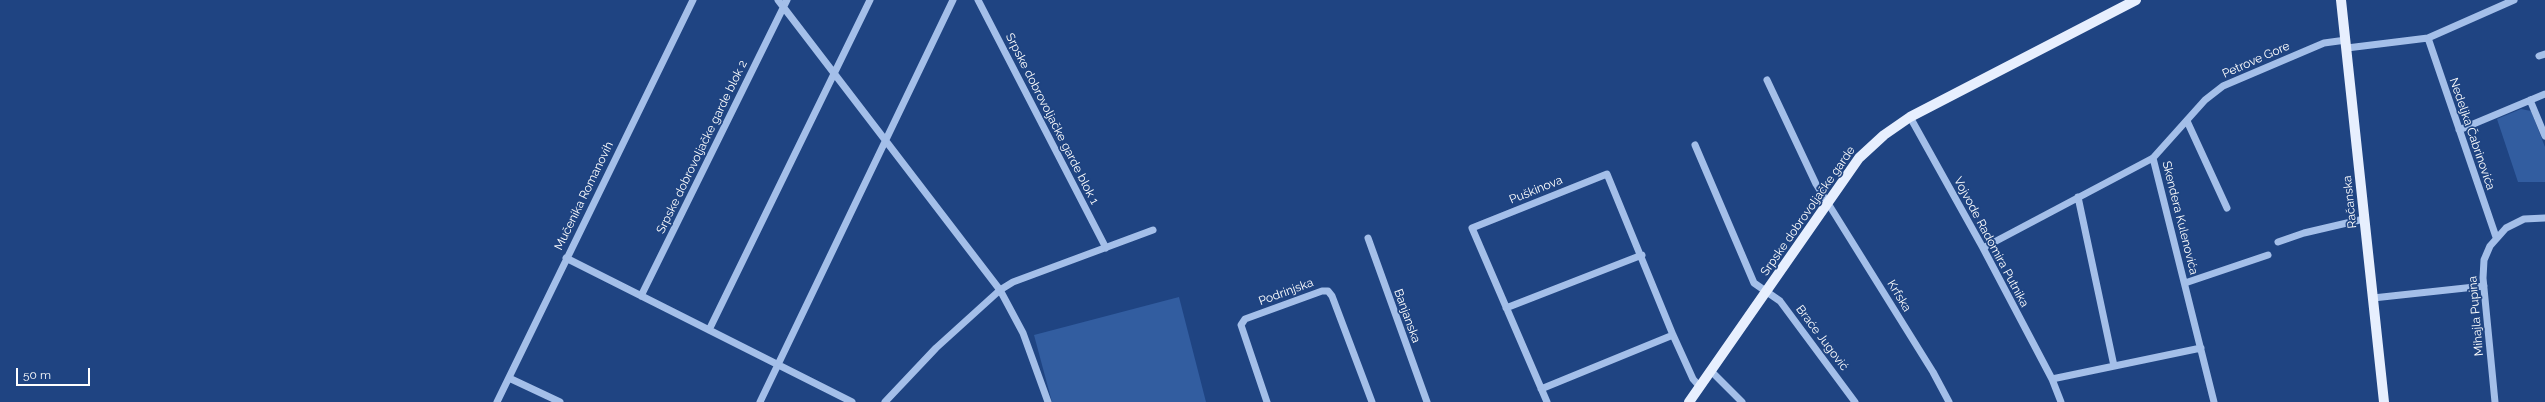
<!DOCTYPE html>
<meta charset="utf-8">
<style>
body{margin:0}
#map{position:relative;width:2545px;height:402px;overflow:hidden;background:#1f4482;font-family:Raleway,sans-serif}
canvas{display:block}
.scale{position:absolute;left:16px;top:368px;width:74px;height:18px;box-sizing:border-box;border:2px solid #fff;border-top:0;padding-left:5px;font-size:12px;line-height:14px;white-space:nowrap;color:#fff;-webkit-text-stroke:3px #1f4482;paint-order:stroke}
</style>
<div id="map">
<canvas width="2545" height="402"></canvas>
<div class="scale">50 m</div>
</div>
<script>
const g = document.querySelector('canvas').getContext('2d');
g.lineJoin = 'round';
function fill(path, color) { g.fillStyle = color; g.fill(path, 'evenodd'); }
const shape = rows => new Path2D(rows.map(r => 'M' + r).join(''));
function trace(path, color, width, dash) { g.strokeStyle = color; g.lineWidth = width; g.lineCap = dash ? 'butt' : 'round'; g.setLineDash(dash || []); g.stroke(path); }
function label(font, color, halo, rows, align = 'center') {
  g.font = font + ' Raleway,sans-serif'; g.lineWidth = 3.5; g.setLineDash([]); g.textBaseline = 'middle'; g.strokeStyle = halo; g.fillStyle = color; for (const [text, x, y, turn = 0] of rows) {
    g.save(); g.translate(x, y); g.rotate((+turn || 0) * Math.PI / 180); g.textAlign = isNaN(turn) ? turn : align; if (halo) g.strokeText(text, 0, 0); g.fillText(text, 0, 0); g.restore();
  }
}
const green = shape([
 [2521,109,2531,111,2545,147,2545,182,2518,182,2497,119],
 [1179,297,1206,402,1052,402,1034,335]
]);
const minor = shape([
 [778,0,1000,290,1023,333,1048,402],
 [978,0,1106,248],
 [2428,38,2496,237],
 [2347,48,2428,38,2514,0],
 [2539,56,2545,54],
 [1767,80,1816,184,1933,372,1949,402],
 [2530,100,2545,136],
 [1910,117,1983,248,2052,379,2061,402],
 [2187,121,2227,208],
 [2459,130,2545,94],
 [1695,145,1754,283,1780,301,1855,402],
 [2153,158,2214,402],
 [2078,197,2114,366],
 [1368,238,1427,402],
 [2278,242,2304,233,2364,219],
 [1983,248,2153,158,2205,100,2223,86,2324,43,2346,40],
 [566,258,852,402],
 [2185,283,2268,255],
 [641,296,787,0],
 [2373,298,2484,286],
 [1506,308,1642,255],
 [709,330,870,0],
 [1711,371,1742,402],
 [509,378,560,402],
 [2052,379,2201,348],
 [1541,389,1673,335],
 [497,402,693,0],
 [760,402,953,0],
 [885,402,936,348,1000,290,1013,282,1153,230],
 [1267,402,1241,325,1245,319,1322,291,1328,291,1332,296,1372,402],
 [1547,402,1472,228,1607,174,1673,335,1693,379,1700,387],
 [2495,402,2483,278,2484,260,2490,246,2506,228,2524,219,2545,218]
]);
const major = shape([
 [2341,0,2384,402],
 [1689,402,1859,158,1884,135,1910,117,2136,0]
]);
const streetNames = [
 ["Petrove Gore",2256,60,-24],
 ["Srpske dobrovoljačke garde blok 1",1052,119,63],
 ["Nedeljka Čabrinovića",2472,134,71],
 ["Srpske dobrovoljačke garde blok 2",702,147,-64],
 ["Puškinova",1536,190,-22],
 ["Mučenika Romanovih",584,196,-64],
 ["Račanska",2350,202,-96],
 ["Srpske dobrovoljačke garde",1808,211,-55],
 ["Skendera Kulenovića",2180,218,76],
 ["Vojvode Radomira Putnika",1991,242,62],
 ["Podrinjska",1286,292,-20],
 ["Krfska",1899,296,59],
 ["Banjanska",1407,316,70],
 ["Mihajla Pupina",2476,316,-95],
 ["Braće Jugović",1822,338,53]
];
fill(green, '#325da0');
trace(minor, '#a4bfe9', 7);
trace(major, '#e7effe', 10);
label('12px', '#fff', '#1f4482', streetNames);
</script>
